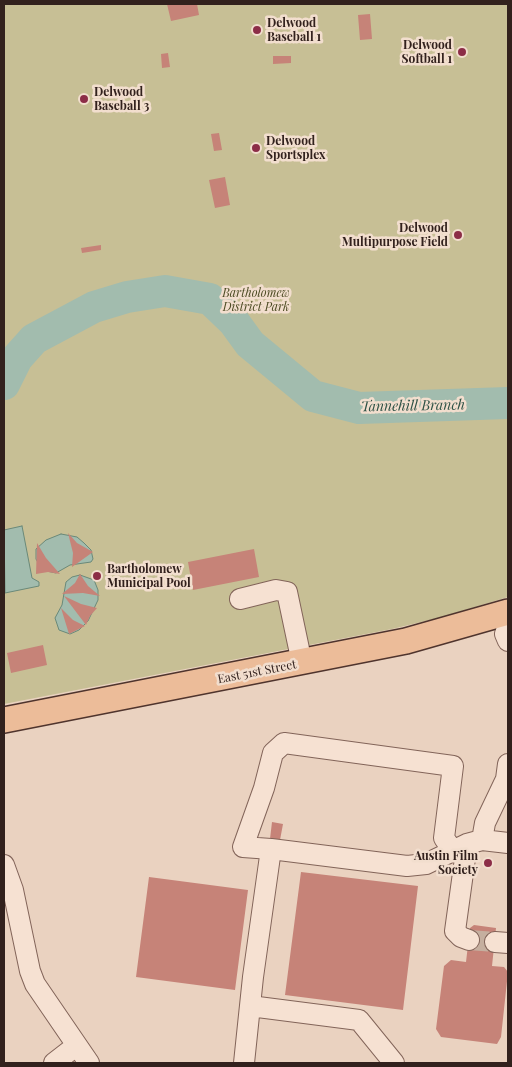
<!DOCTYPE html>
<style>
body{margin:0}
#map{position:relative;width:512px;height:1067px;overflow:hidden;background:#ead2c0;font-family:"Playfair Display",serif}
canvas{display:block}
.frame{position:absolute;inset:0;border:5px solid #32211d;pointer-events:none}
</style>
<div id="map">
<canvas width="512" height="1067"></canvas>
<div class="frame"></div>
</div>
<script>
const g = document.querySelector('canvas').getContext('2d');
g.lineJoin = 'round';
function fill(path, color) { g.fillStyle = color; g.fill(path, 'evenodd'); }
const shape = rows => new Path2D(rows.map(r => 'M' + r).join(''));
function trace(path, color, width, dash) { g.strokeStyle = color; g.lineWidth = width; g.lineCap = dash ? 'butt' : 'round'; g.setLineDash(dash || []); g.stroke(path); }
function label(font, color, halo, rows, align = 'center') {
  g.font = font + ' "Playfair Display",serif'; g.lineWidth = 5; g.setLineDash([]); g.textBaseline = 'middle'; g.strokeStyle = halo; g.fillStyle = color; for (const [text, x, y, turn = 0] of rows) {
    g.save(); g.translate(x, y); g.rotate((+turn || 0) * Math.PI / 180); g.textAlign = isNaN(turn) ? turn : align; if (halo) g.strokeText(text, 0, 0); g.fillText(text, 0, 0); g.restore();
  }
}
const green = shape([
 [4,4,508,4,508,597,442,617,392,629,4,704]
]);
const water = shape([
 [22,526,32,578,39,582,39,586,5,593,4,530,22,526],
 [61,534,77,537,84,543,91,550,93,559,91,562,70,565,56,573,42,570,36,559,36,549,46,540,61,534],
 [80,575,94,580,98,590,98,600,88,621,79,630,70,634,59,630,55,618,62,605,66,582,72,577,80,575]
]);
const river = shape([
 [4,384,17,358,34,339,94,307,127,297,165,291,210,299,234,322,250,344,313,396,359,408,508,403]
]);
const building = shape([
 [167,4,197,4,199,15,171,21],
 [370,14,372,39,360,40,358,15],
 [168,53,170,67,162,68,161,54],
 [273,56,291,56,291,63,273,64],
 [219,133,222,150,214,151,211,134],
 [225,177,230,205,215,208,209,180],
 [101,245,101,250,82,253,81,248],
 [68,533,77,543,93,552,72,567,73,553],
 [37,543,46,558,60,574,48,572,36,574],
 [254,549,259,577,193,590,188,562],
 [80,574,88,586,100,596,83,593,62,594,75,583],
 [64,596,81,604,97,608,90,616,86,625],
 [61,608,73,620,85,626,69,634],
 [43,645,47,665,11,673,7,653],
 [272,822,283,824,280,840,270,839],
 [301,872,418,886,403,1010,285,995],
 [149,877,248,890,235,990,136,977],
 [474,925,496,928,492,966,504,967,508,972,501,1037,497,1044,441,1037,436,1029,444,966,451,960,466,962,470,928]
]);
const minorTunnel = shape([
 [469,940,495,942]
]);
const minor = shape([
 [240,599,276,590,287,592,302,663],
 [508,625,505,634,508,641],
 [482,840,485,823,506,779,508,764],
 [467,844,455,931,461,937,469,940],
 [271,849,243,847,264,788,273,753,284,743,453,766,444,838,453,851],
 [4,865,13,890,30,971,35,984,89,1063],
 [495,942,508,943],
 [250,1006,359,1020,394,1063],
 [54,1063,76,1046],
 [244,1063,253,977,271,849,407,866,426,864,467,844,482,840,508,843]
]);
const major = shape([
 [4,720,406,641,508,612]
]);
const markers = [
 [257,30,5,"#8c2d47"],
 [462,52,5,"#8c2d47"],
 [84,99,5,"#8c2d47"],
 [256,148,5,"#8c2d47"],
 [458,235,5,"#8c2d47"],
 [97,576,5,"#8c2d47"],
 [488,863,5,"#8c2d47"]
];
const poiNames = [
 ["Delwood",267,23],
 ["Baseball 1",267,37],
 ["Delwood",452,45,"right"],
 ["Softball 1",452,59,"right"],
 ["Delwood",94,92],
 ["Baseball 3",94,106],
 ["Delwood",266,141],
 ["Sportsplex",266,155],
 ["Delwood",448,228,"right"],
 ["Multipurpose Field",448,242,"right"],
 ["Bartholomew",107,569],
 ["Municipal Pool",107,583],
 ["Austin Film",478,856,"right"],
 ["Society",478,870,"right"]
];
const parkNames = [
 ["Bartholomew",256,293],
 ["District Park",256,307]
];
const streetNames = [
 ["East 51st Street",257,672,-11]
];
const waterNames = [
 ["Tannehill Branch",413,406,-1]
];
fill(green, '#c7bf95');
fill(water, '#a2bcae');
trace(water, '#6a8979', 1);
trace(river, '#a2bcae', 32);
fill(building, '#c68378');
trace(minorTunnel, '#c5af9f', 20, [20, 10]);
trace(minor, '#826459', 22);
trace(major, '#4f342d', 28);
trace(minor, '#f6e1d2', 20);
trace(major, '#ecbc99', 25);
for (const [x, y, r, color] of markers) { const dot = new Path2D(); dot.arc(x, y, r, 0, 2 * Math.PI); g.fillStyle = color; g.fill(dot); trace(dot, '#f2dece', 2); }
label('bold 12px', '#32211d', '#f2dece', poiNames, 'left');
label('italic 12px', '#4d4c24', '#f2dece', parkNames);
label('12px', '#32211d', '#f2dece', streetNames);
label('italic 14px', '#2d5145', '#f2dece', waterNames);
</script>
